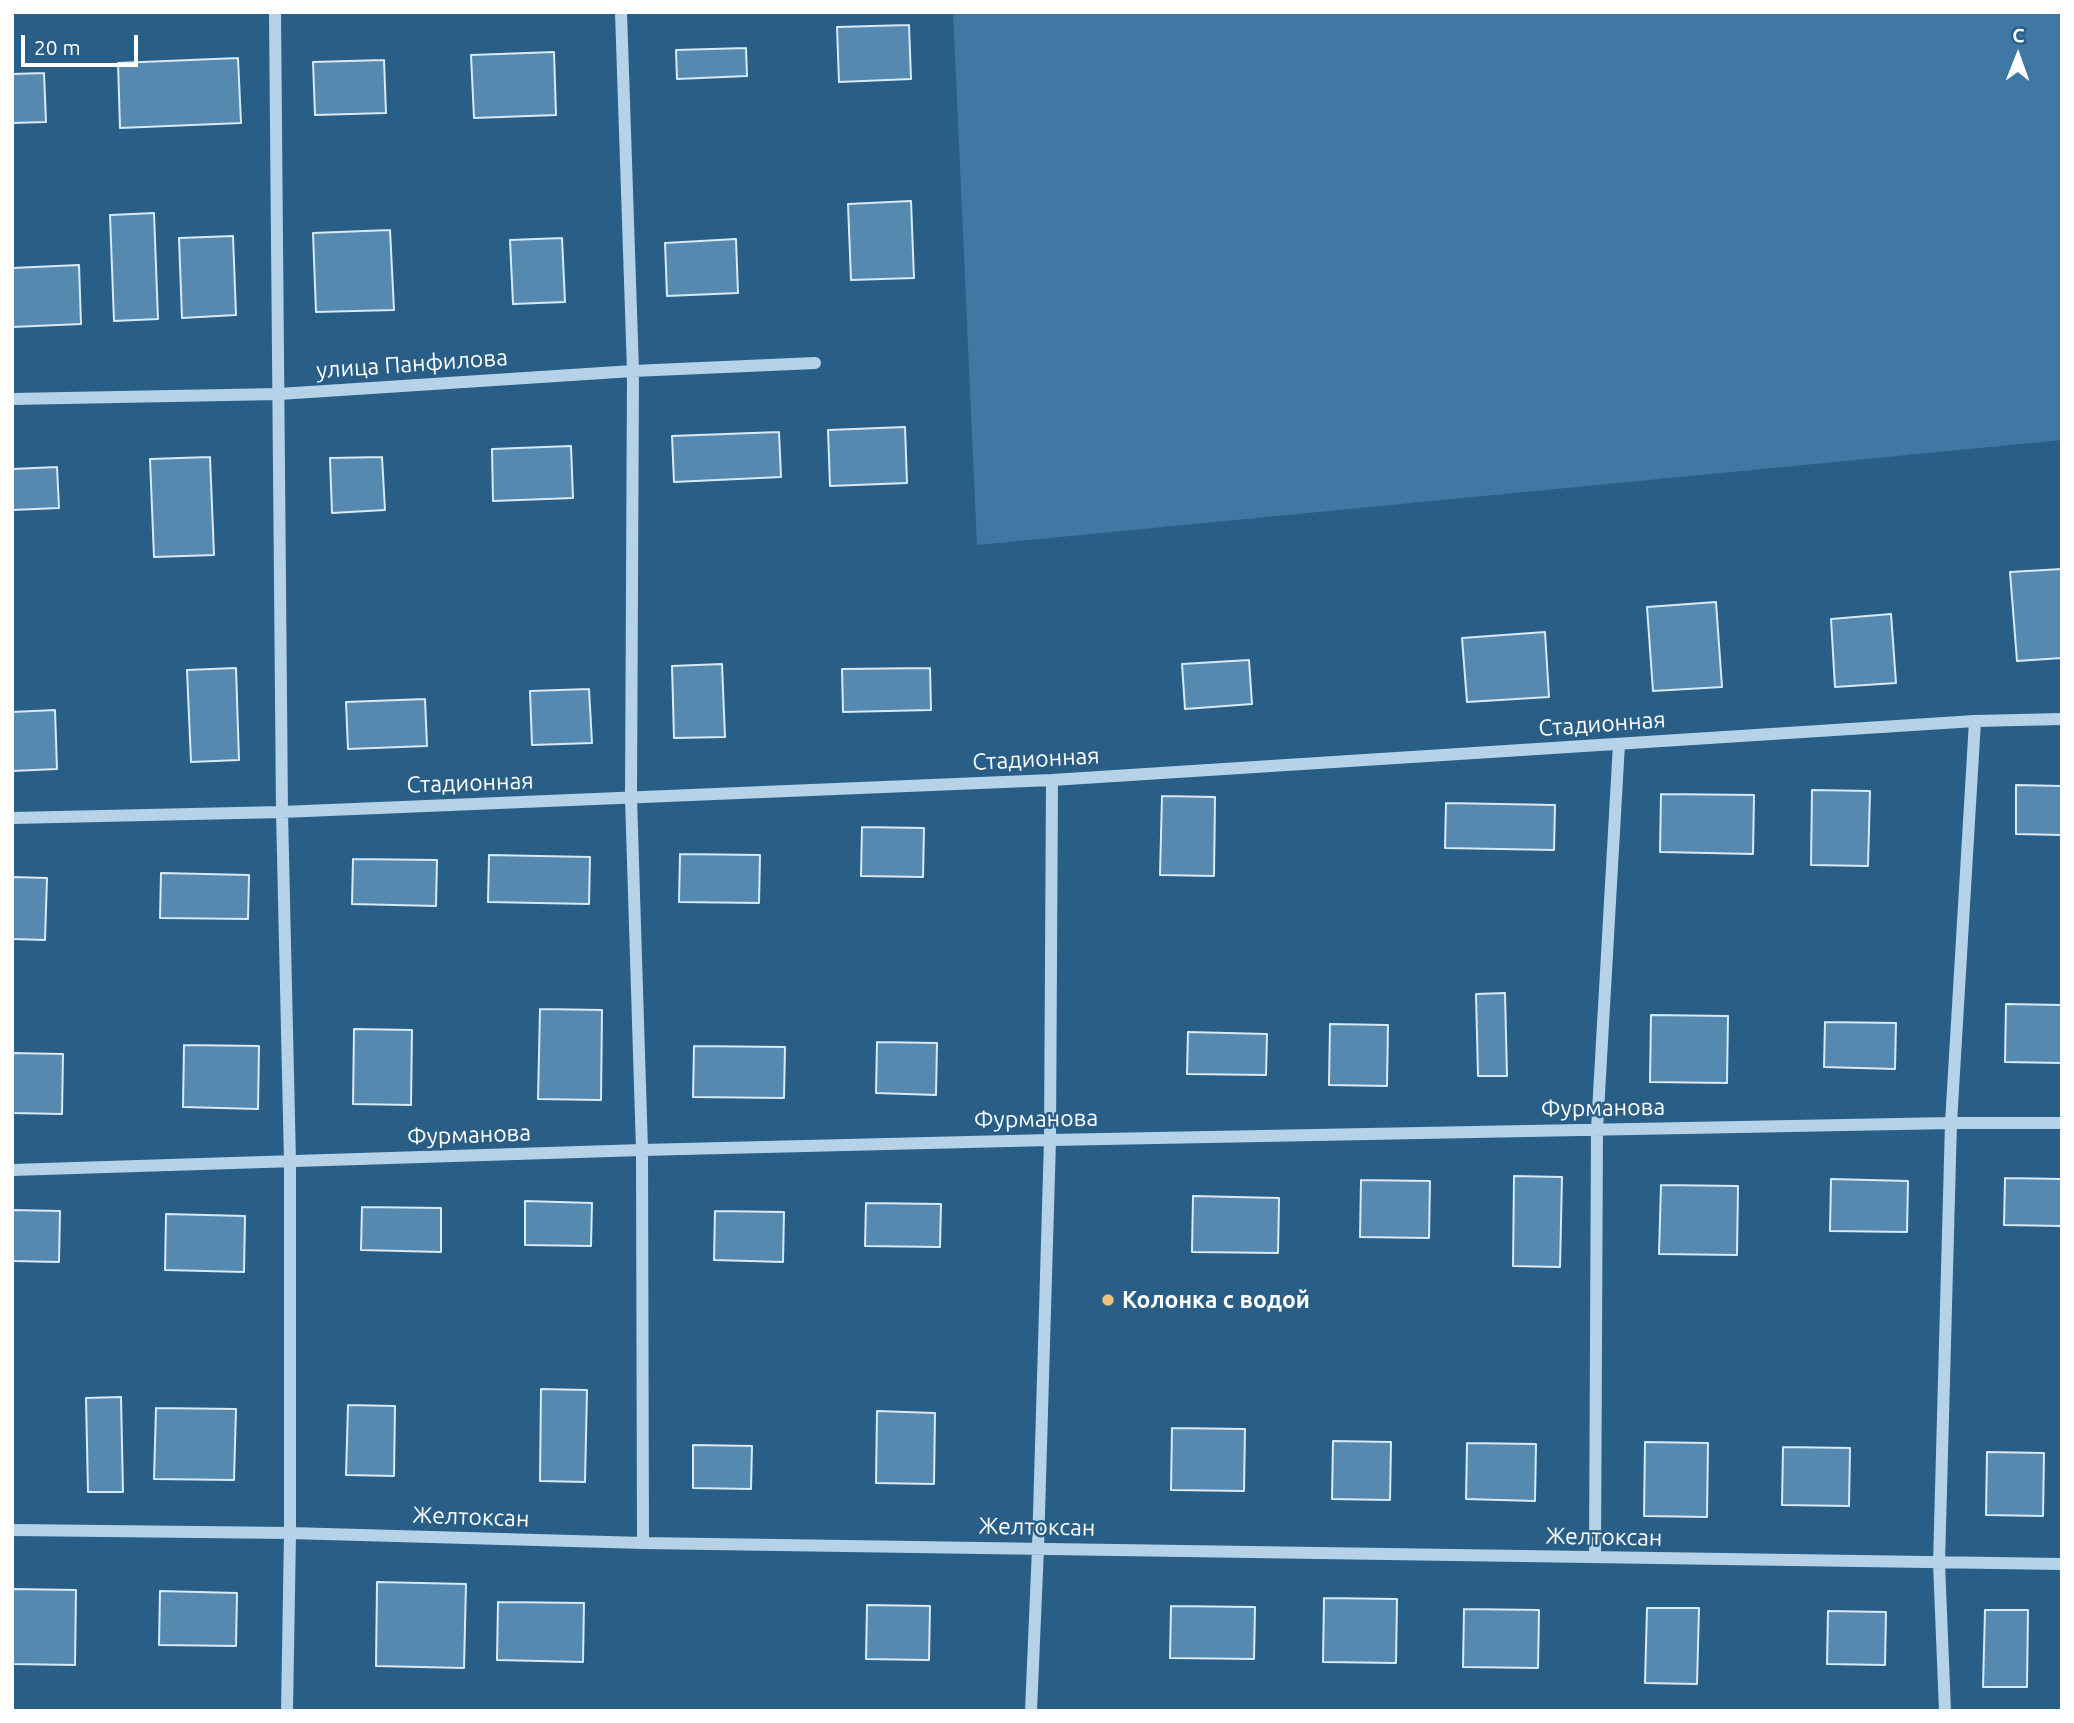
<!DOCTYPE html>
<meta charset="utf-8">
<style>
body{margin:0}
#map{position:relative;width:2074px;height:1723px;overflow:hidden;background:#295e87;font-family:Ubuntu,sans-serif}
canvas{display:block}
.frame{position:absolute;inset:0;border:14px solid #fff;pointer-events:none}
.north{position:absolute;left:1983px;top:21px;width:70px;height:70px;-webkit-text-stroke:5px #295e87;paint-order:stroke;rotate:1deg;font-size:19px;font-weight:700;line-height:28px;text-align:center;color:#fff}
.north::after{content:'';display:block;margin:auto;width:24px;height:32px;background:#fff;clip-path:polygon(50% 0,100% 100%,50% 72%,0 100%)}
.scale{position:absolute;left:21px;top:35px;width:117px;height:32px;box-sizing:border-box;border:4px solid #fff;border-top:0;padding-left:9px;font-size:21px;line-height:24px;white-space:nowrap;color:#fff;-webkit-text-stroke:5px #295e87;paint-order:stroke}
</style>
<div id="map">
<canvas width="2074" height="1723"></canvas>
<div class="frame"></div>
<div class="north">С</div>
<div class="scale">20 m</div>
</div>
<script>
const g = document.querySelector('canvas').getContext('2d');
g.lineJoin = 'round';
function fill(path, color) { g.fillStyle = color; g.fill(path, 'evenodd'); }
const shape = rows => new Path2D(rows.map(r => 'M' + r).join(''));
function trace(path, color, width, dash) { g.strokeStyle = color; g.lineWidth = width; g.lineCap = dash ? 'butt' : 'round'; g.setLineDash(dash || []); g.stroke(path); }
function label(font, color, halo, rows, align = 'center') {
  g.font = font + ' Ubuntu,sans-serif'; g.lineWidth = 5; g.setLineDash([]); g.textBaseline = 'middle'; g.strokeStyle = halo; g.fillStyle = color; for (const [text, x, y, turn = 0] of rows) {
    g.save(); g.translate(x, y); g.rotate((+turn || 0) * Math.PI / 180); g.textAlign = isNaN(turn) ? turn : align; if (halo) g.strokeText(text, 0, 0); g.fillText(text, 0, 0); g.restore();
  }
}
const green = shape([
 [953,12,2062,12,2062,440,977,545]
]);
const building = shape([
 [909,25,911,79,839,82,837,27,909,25],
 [746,48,747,76,677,79,676,50,746,48],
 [554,52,556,115,474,118,471,55,554,52],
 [238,58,241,123,120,128,118,63,238,58],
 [384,60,386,113,315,115,313,62,384,60],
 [44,73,46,122,12,123,12,74,44,73],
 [911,201,914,278,851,280,848,204,911,201],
 [154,213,158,319,114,321,110,215,154,213],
 [390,230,394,310,316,312,313,233,390,230],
 [233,236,236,315,182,318,179,238,233,236],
 [562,238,565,302,513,304,510,240,562,238],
 [736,239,738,293,667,296,665,243,736,239],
 [79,265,81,324,12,327,12,268,79,265],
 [905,427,907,483,830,486,828,430,905,427],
 [779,432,781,477,674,482,672,436,779,432],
 [571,446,573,498,493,501,492,449,571,446],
 [210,457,214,555,154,557,150,459,210,457],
 [382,457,385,510,332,513,330,458,382,457],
 [57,467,59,508,12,510,12,469,57,467],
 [2062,569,2062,658,2017,661,2010,572,2062,569],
 [1716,602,1722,687,1653,691,1647,607,1716,602],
 [1891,614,1896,683,1835,687,1831,619,1891,614],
 [1545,632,1549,697,1467,702,1462,638,1545,632],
 [1249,660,1252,704,1185,709,1182,664,1249,660],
 [722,664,725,737,674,738,672,666,722,664],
 [236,668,239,760,191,762,187,670,236,668],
 [930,668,931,710,843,712,842,669,930,668],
 [589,689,592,743,532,745,530,691,589,689],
 [425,699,427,746,348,749,346,702,425,699],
 [55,710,57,769,12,771,12,712,55,710],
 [2016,785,2062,786,2062,835,2016,834,2016,785],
 [1812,790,1870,791,1868,866,1811,865,1812,790],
 [1661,794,1754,795,1753,854,1660,852,1661,794],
 [1162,796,1215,797,1214,876,1160,875,1162,796],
 [1446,803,1555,805,1554,850,1445,848,1446,803],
 [862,827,924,828,923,877,861,876,862,827],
 [680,854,760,855,759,903,679,902,680,854],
 [489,855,590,857,589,904,488,902,489,855],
 [353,859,437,860,436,906,352,904,353,859],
 [161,873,249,875,248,919,160,918,161,873],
 [12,877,47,878,45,940,12,939,12,877],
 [1505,993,1507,1076,1478,1076,1476,994,1505,993],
 [2006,1004,2062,1005,2062,1063,2005,1062,2006,1004],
 [540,1009,602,1010,601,1100,538,1099,540,1009],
 [1651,1015,1728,1016,1727,1083,1650,1082,1651,1015],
 [1825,1022,1896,1023,1895,1069,1824,1067,1825,1022],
 [1330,1024,1388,1025,1387,1086,1329,1085,1330,1024],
 [354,1029,412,1030,411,1105,353,1104,354,1029],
 [1188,1032,1267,1034,1266,1075,1187,1074,1188,1032],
 [877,1042,937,1043,936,1095,876,1093,877,1042],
 [184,1045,259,1046,258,1109,183,1107,184,1045],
 [694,1046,785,1047,784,1098,693,1097,694,1046],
 [12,1053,63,1054,62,1114,12,1113,12,1053],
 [1514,1176,1562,1177,1560,1267,1513,1266,1514,1176],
 [2005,1178,2062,1179,2062,1226,2004,1225,2005,1178],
 [1831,1179,1908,1181,1907,1232,1830,1231,1831,1179],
 [1361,1180,1430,1181,1429,1238,1360,1237,1361,1180],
 [1661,1185,1738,1186,1737,1255,1659,1254,1661,1185],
 [1193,1196,1279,1198,1278,1253,1192,1252,1193,1196],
 [525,1201,592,1203,591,1246,525,1245,525,1201],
 [866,1203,941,1204,940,1247,865,1246,866,1203],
 [362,1207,441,1208,441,1252,361,1250,362,1207],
 [12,1210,60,1211,59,1262,12,1261,12,1210],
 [715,1211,784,1212,783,1262,714,1260,715,1211],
 [166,1214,245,1216,244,1272,165,1270,166,1214],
 [541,1389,587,1390,585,1482,540,1481,541,1389],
 [121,1397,123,1492,88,1492,86,1398,121,1397],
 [348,1405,395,1406,394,1476,346,1475,348,1405],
 [156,1408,236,1409,234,1480,154,1479,156,1408],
 [877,1411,935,1413,934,1484,876,1483,877,1411],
 [1172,1428,1245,1429,1244,1491,1171,1490,1172,1428],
 [1333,1441,1391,1442,1390,1500,1332,1499,1333,1441],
 [1645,1442,1708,1443,1707,1517,1644,1516,1645,1442],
 [1467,1443,1536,1444,1535,1501,1466,1499,1467,1443],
 [693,1445,752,1446,751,1489,693,1488,693,1445],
 [1783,1447,1850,1448,1849,1506,1782,1505,1783,1447],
 [1987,1452,2044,1453,2043,1516,1986,1515,1987,1452],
 [377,1582,466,1584,464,1668,376,1666,377,1582],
 [12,1589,76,1590,75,1665,12,1664,12,1589],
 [160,1591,237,1593,236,1646,159,1645,160,1591],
 [1324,1598,1397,1599,1396,1663,1323,1662,1324,1598],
 [498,1602,584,1603,583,1662,497,1660,498,1602],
 [867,1605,930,1606,929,1660,866,1659,867,1605],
 [1171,1606,1255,1607,1254,1659,1170,1658,1171,1606],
 [1647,1608,1699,1608,1697,1684,1645,1683,1647,1608],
 [1464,1609,1539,1610,1538,1668,1463,1667,1464,1609],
 [1985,1610,2028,1610,2027,1687,1983,1687,1985,1610],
 [1828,1611,1886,1612,1885,1665,1827,1664,1828,1611]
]);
const minor = shape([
 [275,12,282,812,290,1162,290,1533,287,1711],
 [621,12,633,371,631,798,642,1150,643,1543],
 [12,399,279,394,633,371,815,363],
 [12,818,282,812,1052,780,1975,721,2062,719],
 [12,1170,642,1150,1050,1140,1951,1123,2062,1123],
 [12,1530,290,1533,643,1543,2062,1564],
 [1595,1557,1597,1129,1619,744],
 [1031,1711,1038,1548,1050,1140,1052,780],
 [1945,1711,1939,1563,1951,1123,1975,721]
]);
const markers = [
 [1108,1300,7,"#efbf7b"]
];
const streetNames = [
 ["улица Панфилова",412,364,-4],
 ["Стадионная",1602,724,-4],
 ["Стадионная",1036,759,-3],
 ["Стадионная",470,783,-2],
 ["Фурманова",1603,1108,-1],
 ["Фурманова",1036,1119,-1],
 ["Фурманова",469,1135,-2],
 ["Желтоксан",471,1517,2],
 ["Желтоксан",1037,1527,1],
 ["Желтоксан",1604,1537,1]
];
const poiNames = [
 ["Колонка с водой",1122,1300]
];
fill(green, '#3e78a3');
fill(building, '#5689b0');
trace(building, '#d8eaf6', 2);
trace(minor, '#b5d2e8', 12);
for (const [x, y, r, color] of markers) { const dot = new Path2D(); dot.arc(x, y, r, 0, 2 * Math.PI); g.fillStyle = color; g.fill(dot); trace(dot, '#295e87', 2.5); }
label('23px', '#fff', '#295e87', streetNames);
label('bold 23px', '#fff', '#295e87', poiNames, 'left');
</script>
